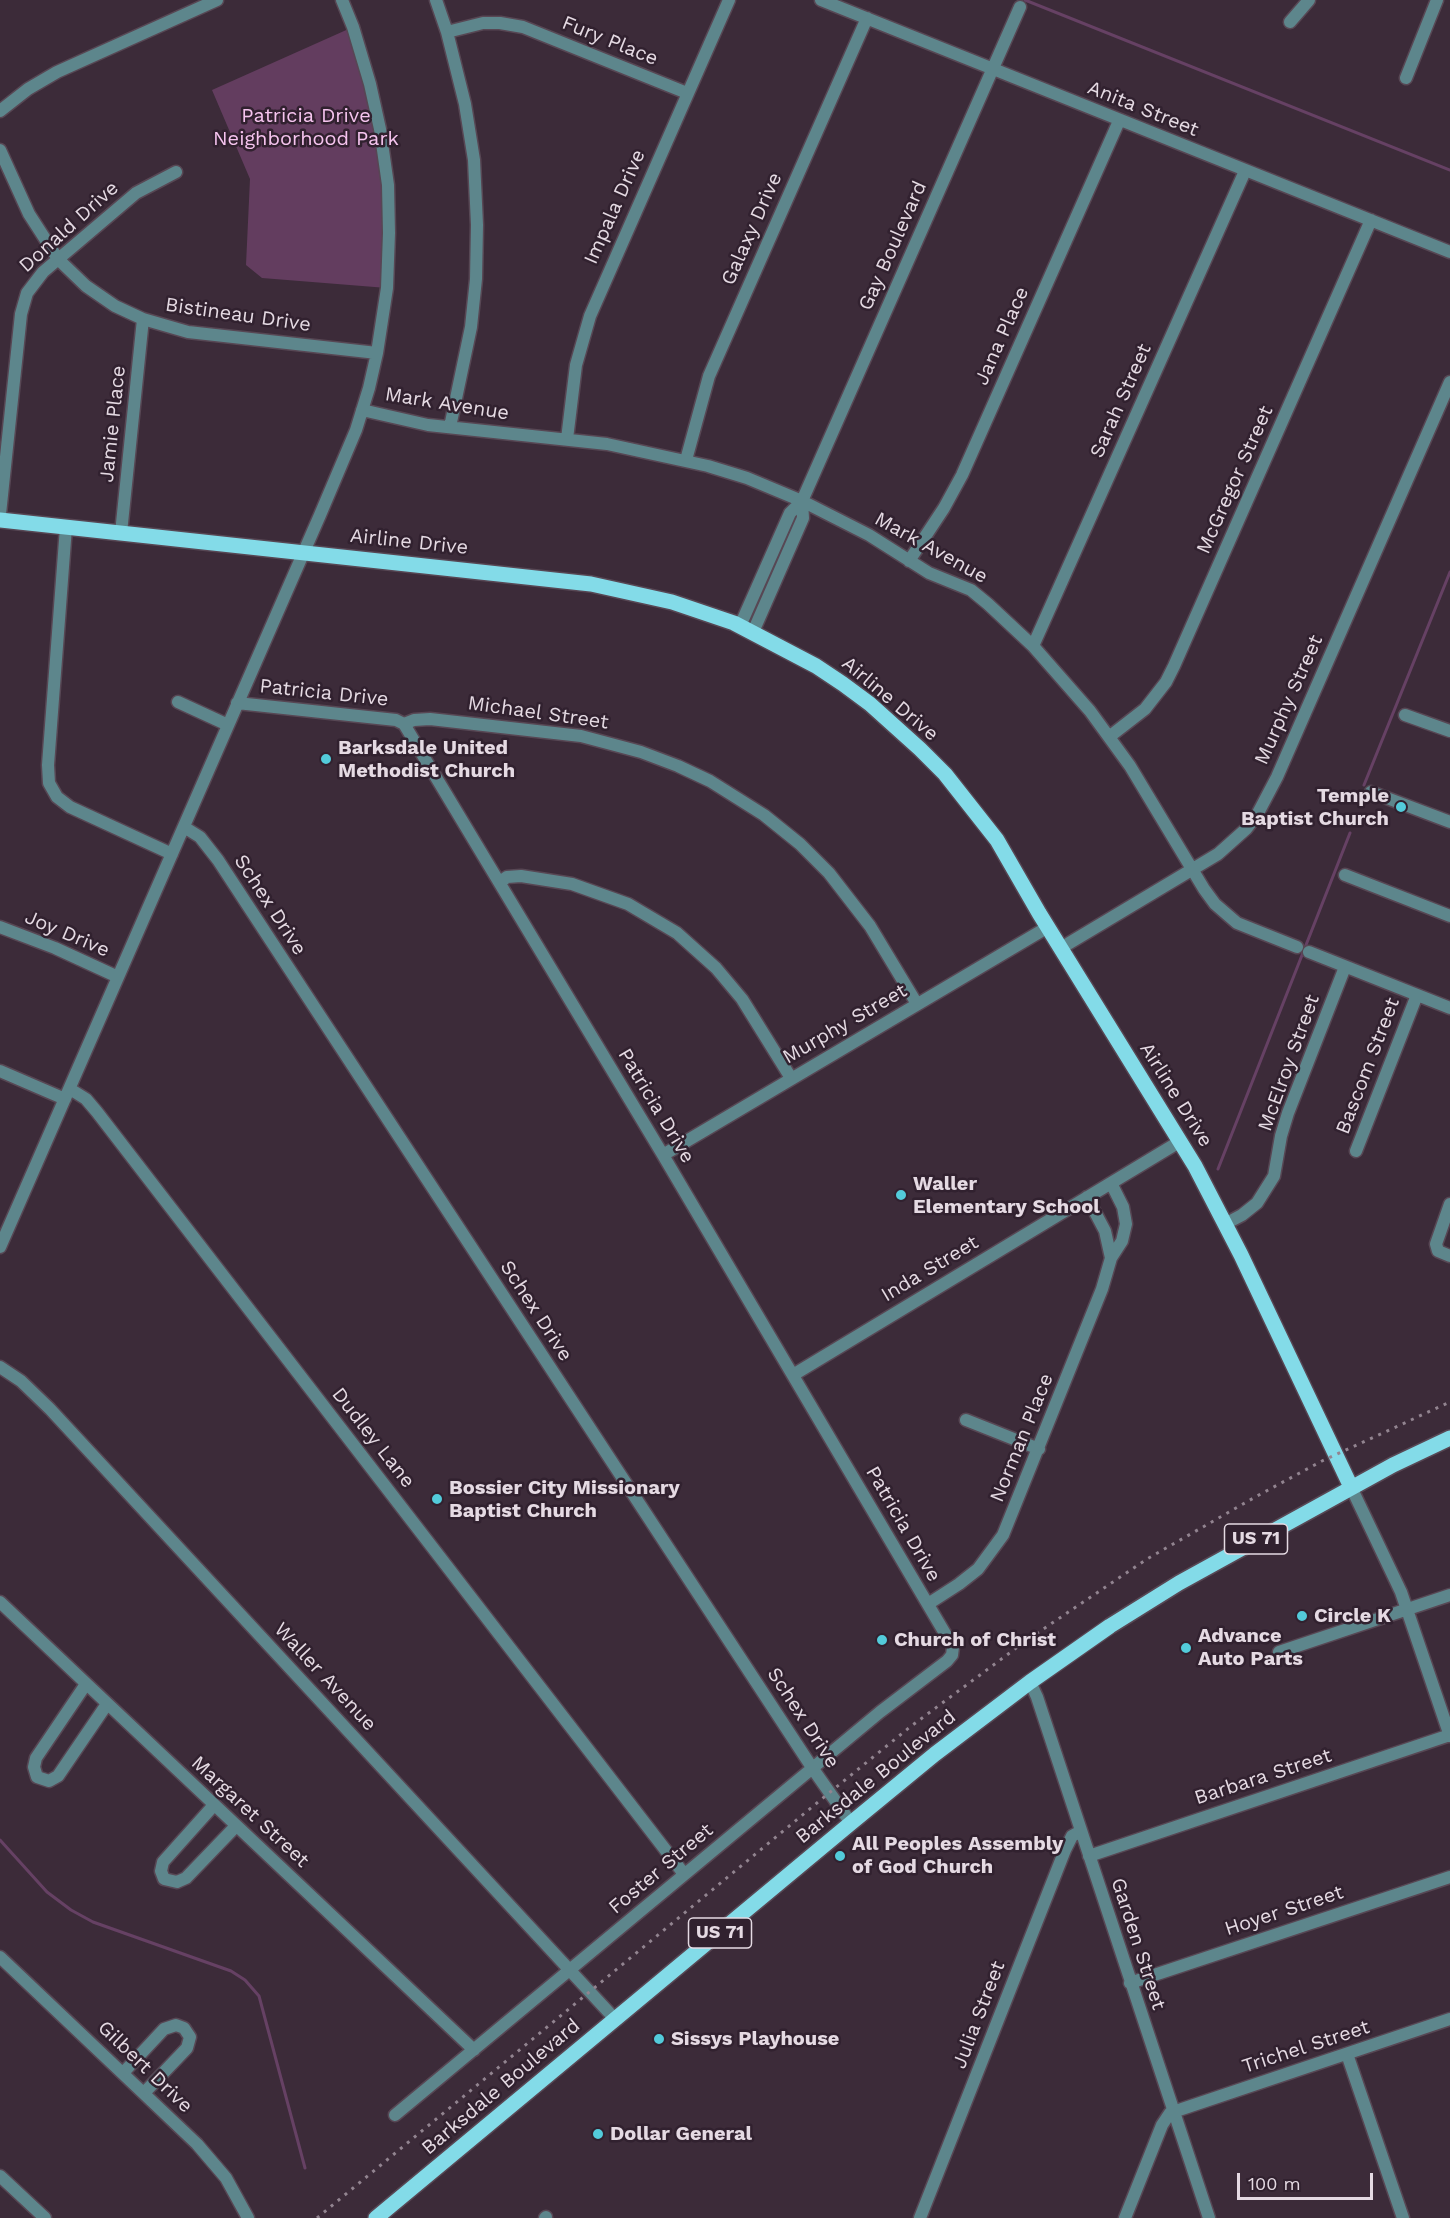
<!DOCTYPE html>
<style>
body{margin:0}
#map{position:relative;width:1450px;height:2218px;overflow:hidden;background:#3c2b39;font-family:"Work Sans",sans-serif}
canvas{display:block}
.scale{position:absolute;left:1237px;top:2173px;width:136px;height:27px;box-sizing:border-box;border:3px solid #e5dae3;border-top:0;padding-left:8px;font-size:18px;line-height:21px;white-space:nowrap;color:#e5dae3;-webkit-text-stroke:4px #31212f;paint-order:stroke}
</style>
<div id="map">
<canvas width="1450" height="2218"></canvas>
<div class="scale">100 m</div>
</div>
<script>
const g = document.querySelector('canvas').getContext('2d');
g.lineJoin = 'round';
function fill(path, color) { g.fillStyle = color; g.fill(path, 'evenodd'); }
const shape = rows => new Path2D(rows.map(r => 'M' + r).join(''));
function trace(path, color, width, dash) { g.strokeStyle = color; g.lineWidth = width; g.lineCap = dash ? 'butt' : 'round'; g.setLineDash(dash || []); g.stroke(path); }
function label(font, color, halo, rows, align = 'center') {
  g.font = font + ' "Work Sans",sans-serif'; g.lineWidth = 5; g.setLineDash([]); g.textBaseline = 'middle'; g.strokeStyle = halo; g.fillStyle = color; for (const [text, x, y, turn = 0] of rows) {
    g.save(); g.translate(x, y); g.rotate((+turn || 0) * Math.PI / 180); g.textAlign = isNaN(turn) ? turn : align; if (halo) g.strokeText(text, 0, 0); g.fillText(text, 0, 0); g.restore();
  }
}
const green = shape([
 [353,27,387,181,387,288,262,278,246,265,250,179,212,90]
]);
const stream = shape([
 [1025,0,1450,170],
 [1364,785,1450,572],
 [1218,1169,1350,833],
 [0,1840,47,1892,71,1910,93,1922,231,1971,245,1980,259,1996,305,2168]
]);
const minor = shape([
 [436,0,447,32,465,104,474,160,477,225,476,279,471,327,450,427],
 [821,0,1450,252],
 [1290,22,1309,0],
 [447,32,483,23,500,23,523,27,687,93],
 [1406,78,1437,0],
 [0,111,28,89,57,72,217,0],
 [0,150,29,214,58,259,86,286,115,306,143,319,188,332,377,353],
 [362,410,428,425,607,444,708,466,747,478,802,501,869,535,929,573,971,590,988,604,1033,646,1090,711,1130,766,1204,889,1215,904,1237,923,1297,947],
 [567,439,576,365,590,316,729,0],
 [686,460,709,376,867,18],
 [0,514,21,314,27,293,43,272,136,193,176,172],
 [66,527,48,765,49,783,57,797,70,807,172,854],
 [121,533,143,319],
 [909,561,944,508,962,475,1119,121],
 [740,626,790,513,802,501,1020,7],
 [753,632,803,518,802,501],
 [1033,646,1245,171],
 [178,702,228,725],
 [237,703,396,720,404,724,663,1155,953,1647,952,1655,947,1661,880,1712,395,2115],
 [1405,715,1450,731],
 [404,724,414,720,430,719,581,736,641,752,678,766,710,781,764,815,800,844,829,873,870,926,917,1004],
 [1109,737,1145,709,1166,682,1174,666,1371,220],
 [1371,792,1450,822],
 [184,827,200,837,218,860,813,1769,851,1823],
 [1345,875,1450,916],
 [500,882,507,877,521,876,572,884,628,904,677,933,716,968,742,999,791,1078],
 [0,927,55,948,118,977],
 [1061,948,1218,854,1246,829,1257,815,1277,777,1450,382],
 [1309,952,1450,1008],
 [0,1071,65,1099],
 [70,1089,86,1099,97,1112,684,1874],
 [1356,1151,1417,995],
 [663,1155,1048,927],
 [1111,1183,1123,1207,1126,1224,1122,1241,1111,1258],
 [1450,1204,1436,1244,1438,1251,1450,1256],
 [1225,1224,1242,1215,1257,1203,1274,1176,1281,1136,1288,1113,1345,967],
 [0,1247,320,515,356,430,369,388,377,353,387,288,389,233,388,185,380,129,370,84,353,27,342,0],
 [0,1367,21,1381,50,1409,615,2019],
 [793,1375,1179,1142],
 [966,1420,1039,1449],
 [1351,1487,1401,1592,1450,1736],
 [0,1602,474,2050],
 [928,1604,959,1584,978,1569,1003,1535,1102,1289,1111,1258,1105,1231,1087,1197],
 [1279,1652,1450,1595],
 [1030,1682,1037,1697,1209,2218],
 [86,1684,36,1758,34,1767,37,1777,49,1781,58,1776,107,1704],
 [214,1805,163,1862,161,1871,164,1879,177,1882,186,1878,236,1826],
 [1089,1856,1450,1735],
 [0,1957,197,2144,226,2178,248,2218],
 [1130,1983,1450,1877],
 [1347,2054,1403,2218],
 [123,2073,164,2029,176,2025,184,2028,190,2037,187,2048,144,2093],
 [0,2176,45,2218],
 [545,2218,546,2217],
 [920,2218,1065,1850,1072,1836,1081,1831],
 [1125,2218,1162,2125,1170,2113,1450,2019]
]);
const major = shape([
 [0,520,591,584,672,602,734,623,816,666,843,684,870,704,920,749,945,774,997,840,1039,913,1195,1166,1241,1255,1351,1487],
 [376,2218,851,1823,935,1754,1030,1682,1110,1626,1179,1583,1393,1465,1450,1438]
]);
const rail = shape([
 [317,2218,829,1793,910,1727,1027,1640,1147,1559,1257,1496,1322,1461,1450,1402]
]);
const markers = [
 [326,759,6,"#53cbda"],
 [1401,807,6,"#53cbda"],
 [901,1195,6,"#53cbda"],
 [437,1499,6,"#53cbda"],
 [1302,1616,6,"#53cbda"],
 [882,1640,6,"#53cbda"],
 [1186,1648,6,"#53cbda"],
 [840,1856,6,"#53cbda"],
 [659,2039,6,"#53cbda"],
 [598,2134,6,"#53cbda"]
];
const shields = [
 [1256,1539,63],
 [720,1933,63]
];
const shieldNames = [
 ["US 71",1256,1539],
 ["US 71",720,1933]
];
const streetNames = [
 ["Fury Place",610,41,22],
 ["Anita Street",1143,109,22],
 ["Impala Drive",615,207,-66],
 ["Donald Drive",69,227,-42],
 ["Galaxy Drive",752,229,-66],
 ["Gay Boulevard",893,246,-66],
 ["Bistineau Drive",238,315,8],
 ["Jana Place",1002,336,-66],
 ["Sarah Street",1121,401,-66],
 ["Mark Avenue",447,404,9],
 ["Jamie Place",113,424,-84],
 ["McGregor Street",1235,480,-66],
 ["Airline Drive",409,542,6],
 ["Mark Avenue",931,548,29],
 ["Patricia Drive",324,693,6],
 ["Airline Drive",890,699,40],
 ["Murphy Street",1289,700,-66],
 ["Michael Street",538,713,8],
 ["Schex Drive",270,905,57],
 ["Joy Drive",67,934,23],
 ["Murphy Street",845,1024,-30],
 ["McElroy Street",1289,1063,-70],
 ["Bascom Street",1368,1066,-69],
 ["Airline Drive",1176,1095,58],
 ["Patricia Drive",656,1106,59],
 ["Inda Street",930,1269,-31],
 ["Schex Drive",536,1311,57],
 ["Dudley Lane",373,1438,52],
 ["Norman Place",1022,1438,-68],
 ["Patricia Drive",903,1524,60],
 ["Waller Avenue",325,1677,47],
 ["Schex Drive",803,1718,57],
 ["Barksdale Boulevard",876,1777,-39],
 ["Barbara Street",1263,1777,-18],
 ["Margaret Street",250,1812,43],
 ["Foster Street",661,1869,-40],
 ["Hoyer Street",1284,1911,-18],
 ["Garden Street",1138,1944,72],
 ["Julia Street",979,2015,-69],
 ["Trichel Street",1306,2047,-18],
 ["Gilbert Drive",145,2067,44],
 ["Barksdale Boulevard",501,2087,-40]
];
const parkNames = [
 ["Patricia Drive",306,116],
 ["Neighborhood Park",306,139]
];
const poiNames = [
 ["Barksdale United",338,748],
 ["Methodist Church",338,771],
 ["Temple",1389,796,"right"],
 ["Baptist Church",1389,819,"right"],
 ["Waller",913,1184],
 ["Elementary School",913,1207],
 ["Bossier City Missionary",449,1488],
 ["Baptist Church",449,1511],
 ["Circle K",1314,1616],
 ["Advance",1198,1636],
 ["Auto Parts",1198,1659],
 ["Church of Christ",894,1640],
 ["All Peoples Assembly",852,1844],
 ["of God Church",852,1867],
 ["Sissys Playhouse",671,2039],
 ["Dollar General",610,2134]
];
fill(green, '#633d5f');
trace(stream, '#664164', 3);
trace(minor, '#574754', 15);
trace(major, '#574754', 18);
trace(minor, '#5d868c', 12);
trace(major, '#83dbe8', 15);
trace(rail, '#928490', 3, [3, 6]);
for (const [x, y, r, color] of markers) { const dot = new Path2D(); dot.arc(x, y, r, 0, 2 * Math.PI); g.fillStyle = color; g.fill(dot); trace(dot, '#31212f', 2); }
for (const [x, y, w] of shields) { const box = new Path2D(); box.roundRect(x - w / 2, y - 15, w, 30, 4.5); g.fillStyle = '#31212f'; g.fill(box); trace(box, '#e5dae3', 1.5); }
label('bold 18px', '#e5dae3', null, shieldNames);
label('20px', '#e5dae3', '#31212f', streetNames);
label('20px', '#f6c4ef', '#31212f', parkNames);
label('bold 20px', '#e5dae3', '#31212f', poiNames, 'left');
</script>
